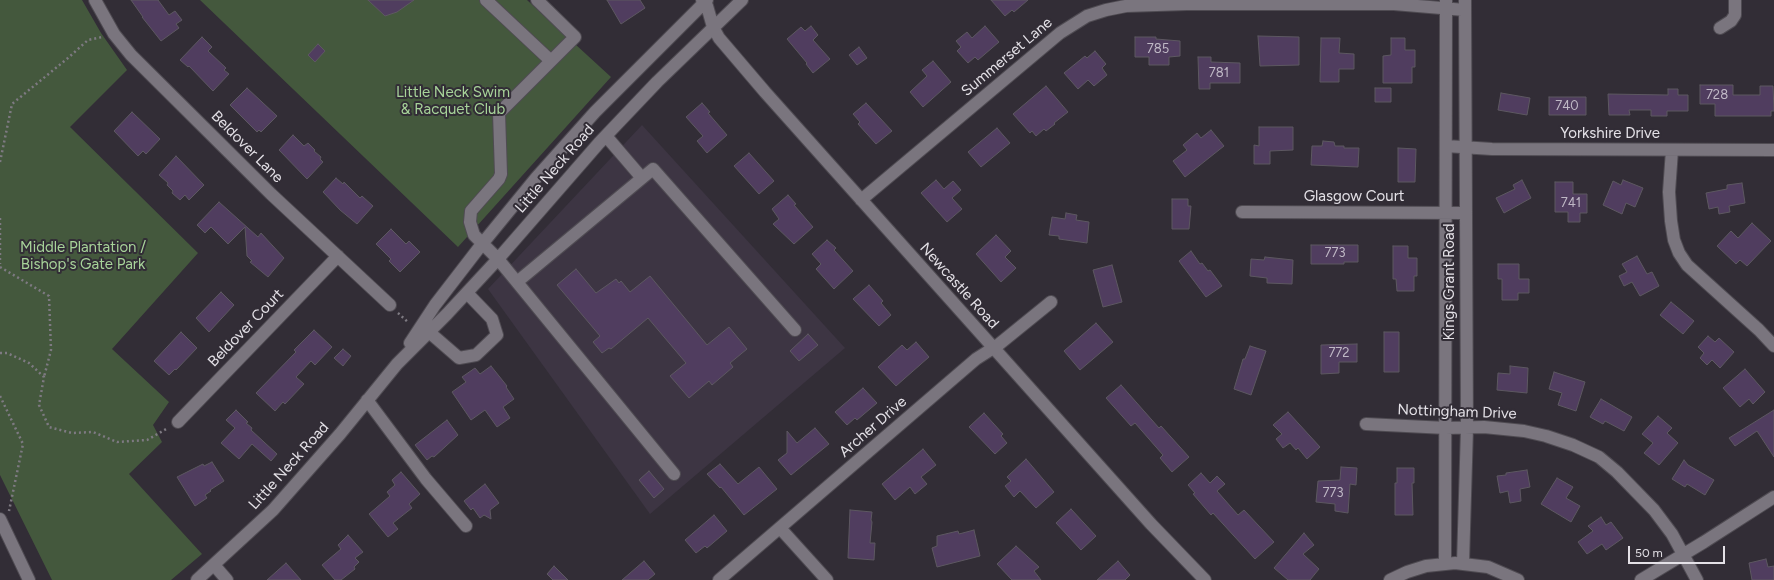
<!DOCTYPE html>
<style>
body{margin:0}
#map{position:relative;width:1774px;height:580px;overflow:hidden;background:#322d36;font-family:Figtree,sans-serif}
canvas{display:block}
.scale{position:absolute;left:1628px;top:546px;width:97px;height:18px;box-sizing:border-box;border:2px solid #e4e1e7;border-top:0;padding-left:5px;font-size:12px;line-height:14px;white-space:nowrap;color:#e4e1e7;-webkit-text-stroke:3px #322d36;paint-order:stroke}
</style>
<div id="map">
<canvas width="1774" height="580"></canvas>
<div class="scale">50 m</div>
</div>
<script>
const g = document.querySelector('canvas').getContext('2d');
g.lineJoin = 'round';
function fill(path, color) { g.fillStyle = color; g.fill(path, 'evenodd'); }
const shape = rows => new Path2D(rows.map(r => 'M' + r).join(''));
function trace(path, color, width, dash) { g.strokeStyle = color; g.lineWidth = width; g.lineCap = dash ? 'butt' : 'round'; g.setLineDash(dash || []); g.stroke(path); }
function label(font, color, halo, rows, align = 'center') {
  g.font = font + ' Figtree,sans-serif'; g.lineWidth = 4; g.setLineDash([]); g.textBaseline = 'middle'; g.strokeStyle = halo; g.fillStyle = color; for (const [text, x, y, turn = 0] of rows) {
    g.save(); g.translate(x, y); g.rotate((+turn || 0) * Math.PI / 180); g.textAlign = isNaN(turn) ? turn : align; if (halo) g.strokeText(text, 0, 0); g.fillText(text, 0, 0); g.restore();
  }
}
const built = shape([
 [642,125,845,348,650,514,488,289]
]);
const green = shape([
 [0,0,82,0,101,33,127,70,70,127,198,253,112,349,169,402,153,425,162,442,129,474,202,554,171,580,52,580,0,475],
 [200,0,527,0,611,77,458,247]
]);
const building = shape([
 [131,0,158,0,169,15,175,11,182,20,176,24,179,28,161,41,142,17,143,17,131,0],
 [368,0,414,0,397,12,385,16,368,0],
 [607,0,640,0,645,8,621,24,607,0],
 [991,0,1028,0,1014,12,1012,10,1005,16,991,0],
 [811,26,818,35,813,40,830,59,813,73,806,64,807,63,787,39,801,27,805,31,811,26],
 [985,26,999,42,978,60,975,57,968,63,957,51,961,47,956,41,967,32,972,38,985,26],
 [1258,36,1299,37,1299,65,1260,66,1258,36],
 [202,37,212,47,208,51,226,68,224,70,229,74,213,91,189,66,188,67,180,60,202,37],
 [1135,37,1156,37,1156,39,1180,41,1180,56,1169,57,1169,65,1149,65,1149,57,1135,57,1135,37],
 [1321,38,1340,38,1339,53,1354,54,1354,69,1339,69,1339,82,1320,82,1321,38],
 [1391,38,1405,38,1405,50,1415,50,1415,67,1412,67,1412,83,1383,83,1383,56,1391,55,1391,38],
 [318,44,325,51,315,62,308,55,318,44],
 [859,47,867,58,857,65,849,55,859,47],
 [1095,51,1106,64,1102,68,1107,75,1094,86,1088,80,1078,89,1064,73,1085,56,1087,58,1095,51],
 [1198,57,1211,57,1211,62,1240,63,1240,83,1210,83,1210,89,1199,89,1198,57],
 [933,61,951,82,923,107,910,92,927,76,922,70,933,61],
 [1700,85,1733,85,1733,95,1760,95,1760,86,1773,86,1774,111,1771,111,1771,116,1715,116,1715,104,1700,104,1700,85],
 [1046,86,1068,112,1054,123,1055,124,1046,131,1044,129,1036,136,1032,131,1030,133,1013,114,1046,86],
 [247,88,277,116,261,132,259,130,257,132,230,105,247,88],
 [1375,88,1391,88,1391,102,1375,102,1375,88],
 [1668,89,1678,89,1678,95,1688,95,1688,111,1667,111,1667,116,1651,116,1651,110,1629,110,1630,115,1609,115,1608,94,1668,95,1668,89],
 [1501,93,1530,98,1527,115,1498,110,1501,93],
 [1549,97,1586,97,1586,115,1549,115,1549,97],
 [702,103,710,112,708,113,727,135,707,153,697,141,703,136,686,117,702,103],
 [866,103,892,131,876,144,858,124,860,122,853,114,866,103],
 [132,112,160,139,146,154,143,151,138,156,114,131,132,112],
 [1259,127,1293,127,1293,150,1270,151,1270,164,1254,164,1254,145,1259,146,1259,127],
 [997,128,1010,143,981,167,968,152,997,128],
 [1211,130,1224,146,1185,177,1173,161,1187,150,1183,145,1197,133,1201,138,1211,130],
 [293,135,304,146,308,143,315,150,314,151,321,157,320,159,323,162,307,179,279,150,293,135],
 [1323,141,1334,142,1335,146,1344,146,1344,148,1359,148,1358,167,1311,165,1312,146,1322,146,1323,141],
 [1398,148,1416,149,1415,182,1398,182,1398,148],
 [749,153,774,181,759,194,734,166,749,153],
 [176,156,204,185,189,200,185,195,180,200,172,193,173,191,167,185,168,183,159,175,176,156],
 [336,178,343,184,344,182,360,198,362,196,373,206,357,224,340,210,323,192,336,178],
 [936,180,944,189,953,181,961,190,952,198,962,209,947,222,921,193,936,180],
 [1522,180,1531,198,1504,213,1496,198,1515,189,1513,185,1522,180],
 [1623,180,1643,188,1635,207,1626,203,1622,214,1603,205,1613,181,1621,185,1623,180],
 [1555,182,1573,182,1573,194,1587,194,1587,213,1580,213,1580,222,1568,222,1568,212,1555,212,1555,182],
 [1742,183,1745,203,1729,206,1730,212,1719,214,1718,207,1709,209,1706,193,1727,189,1727,185,1742,183],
 [788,195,796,204,794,205,813,227,794,244,773,224,779,219,772,209,788,195],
 [1172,199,1188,199,1188,206,1191,206,1189,229,1172,229,1172,199],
 [219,202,258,237,261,233,284,258,268,277,250,262,252,261,247,256,245,227,228,244,211,227,205,233,197,225,219,202],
 [1066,213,1077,215,1076,220,1089,222,1087,243,1059,239,1059,236,1049,235,1052,217,1065,219,1066,213],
 [1752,223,1771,241,1747,266,1740,260,1736,264,1717,246,1731,231,1738,238,1752,223],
 [391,229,406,244,409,241,420,252,400,272,389,261,391,259,376,244,391,229],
 [996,235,1011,251,1005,257,1016,268,1001,282,976,254,996,235],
 [827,240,836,248,834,250,853,271,834,289,816,269,821,264,812,254,827,240],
 [1311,245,1358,245,1358,262,1344,262,1344,264,1311,264,1311,245],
 [1393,246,1408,246,1408,258,1417,258,1417,276,1414,276,1414,291,1397,291,1396,279,1393,279,1393,246],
 [1191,251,1200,264,1202,263,1208,271,1210,270,1222,286,1206,297,1179,261,1191,251],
 [1637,256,1647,274,1652,272,1659,286,1640,296,1632,282,1624,286,1619,276,1627,272,1622,264,1637,256],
 [1265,257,1293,260,1292,284,1267,283,1267,278,1250,276,1251,259,1264,260,1265,257],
 [1498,264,1519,264,1519,279,1529,279,1529,293,1518,293,1518,300,1502,300,1502,279,1498,279,1498,264],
 [1112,265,1122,302,1103,307,1093,270,1112,265],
 [576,269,596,293,616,279,619,283,621,281,630,292,650,276,707,345,729,327,747,349,730,363,733,367,712,385,709,381,689,398,670,376,686,363,648,318,611,349,609,348,602,353,593,342,600,336,557,285,576,269],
 [869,285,883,301,881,303,891,315,879,326,853,299,869,285],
 [221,292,234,305,209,332,196,318,221,292],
 [1671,302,1694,321,1683,334,1660,315,1671,302],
 [1096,323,1113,342,1080,370,1064,351,1096,323],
 [314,330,332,347,315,365,311,361,296,377,304,384,285,404,283,402,275,411,256,393,296,352,294,350,314,330],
 [181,332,197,348,176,370,175,369,169,375,154,361,181,332],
 [1384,332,1399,332,1399,372,1384,372,1384,332],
 [808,334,818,345,799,361,790,351,808,334],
 [1708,336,1715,342,1719,338,1734,352,1720,368,1712,360,1707,365,1700,358,1704,353,1698,347,1708,336],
 [916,342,929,357,896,386,878,367,902,345,907,350,916,342],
 [1357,344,1357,362,1339,362,1339,373,1321,374,1321,345,1357,344],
 [1250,346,1266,351,1251,395,1234,389,1243,359,1245,359,1250,346],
 [343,349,351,356,343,366,334,358,343,349],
 [491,366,507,386,506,387,514,399,503,407,510,418,497,427,485,410,471,420,452,392,466,382,462,377,475,368,480,374,491,366],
 [1510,366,1528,368,1527,393,1497,390,1498,373,1510,374,1510,366],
 [1745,369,1765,392,1753,404,1749,399,1740,407,1723,388,1745,369],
 [1554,372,1585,382,1576,411,1558,405,1562,393,1549,389,1554,372],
 [1121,385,1159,428,1161,426,1189,457,1172,472,1160,458,1163,455,1135,423,1131,426,1106,398,1121,385],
 [863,388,877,403,857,420,855,418,847,425,835,412,863,388],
 [1601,399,1632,417,1624,431,1605,421,1603,424,1590,417,1601,399],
 [236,410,248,422,246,423,252,428,251,430,277,454,271,461,252,444,239,459,221,443,235,428,226,420,236,410],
 [1774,410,1774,457,1757,431,1735,446,1729,438,1774,410],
 [1288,412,1320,447,1307,459,1298,448,1296,450,1290,443,1283,448,1276,439,1282,434,1273,425,1288,412],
 [984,413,1003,434,1001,436,1007,443,995,454,969,427,984,413],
 [1658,416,1672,428,1667,433,1678,443,1659,465,1644,453,1653,443,1642,434,1658,416],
 [447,420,458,435,434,457,432,456,427,460,415,445,447,420],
 [815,428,829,444,791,475,778,460,787,453,787,431,797,443,815,428],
 [923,449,936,465,921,477,927,484,915,494,910,487,895,500,882,484,923,449],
 [1026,459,1054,492,1036,508,1020,491,1014,497,1005,486,1011,481,1007,477,1026,459],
 [1684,460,1688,465,1714,480,1705,495,1687,484,1685,487,1672,479,1684,460],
 [212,462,224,481,210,490,211,491,205,495,207,498,195,506,177,477,203,464,204,466,212,462],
 [720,464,738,484,759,467,777,489,744,515,721,487,720,488,707,474,720,464],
 [1341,467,1357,468,1356,485,1350,484,1348,513,1335,511,1335,504,1316,502,1318,481,1340,480,1341,467],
 [1397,468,1414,468,1414,483,1412,483,1413,515,1395,515,1395,483,1397,483,1397,468],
 [1527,470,1530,487,1520,489,1521,501,1510,503,1508,491,1500,493,1497,476,1506,475,1506,473,1527,470],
 [649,471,664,489,654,498,639,480,649,471],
 [401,472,420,494,409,504,412,508,393,523,398,529,388,537,369,514,390,496,387,492,395,485,392,480,401,472],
 [1201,473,1210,483,1217,476,1225,484,1217,491,1238,515,1244,510,1274,542,1255,559,1213,513,1211,515,1193,494,1195,493,1188,485,1201,473],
 [1557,478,1573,487,1566,498,1580,506,1571,522,1541,504,1557,478],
 [485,484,499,503,490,510,491,519,484,515,480,518,473,508,471,510,464,501,485,484],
 [1071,509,1096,536,1081,550,1056,523,1071,509],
 [850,510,872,512,871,520,872,522,870,543,875,543,874,560,848,558,850,510],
 [714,515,727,531,707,548,705,546,696,553,685,540,714,515],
 [1601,517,1606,525,1611,522,1623,538,1606,550,1602,544,1587,554,1578,542,1593,531,1588,526,1601,517],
 [974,530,980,556,937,567,932,548,937,546,937,536,958,531,959,534,974,530],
 [1304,533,1314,545,1303,554,1319,569,1310,580,1288,580,1274,568,1304,533],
 [348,535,363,552,355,558,359,562,354,567,355,569,341,580,335,580,322,565,341,549,338,545,348,535],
 [1016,546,1039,567,1034,571,1041,580,1012,580,997,564,1016,546],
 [1766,559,1768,567,1774,566,1774,580,1752,580,1749,563,1766,559],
 [644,561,655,574,648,580,622,580,644,561],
 [1118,561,1130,575,1125,580,1097,580,1118,561],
 [286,563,301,580,267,580,286,563],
 [554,566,568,580,553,580,547,574,554,566]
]);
const path = shape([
 [0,162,12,104,68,58,88,40,102,37],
 [0,218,0,264],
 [0,267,49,296,51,350,44,377],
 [398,313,409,323],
 [0,353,7,353,29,363,44,377,39,405,49,427,72,433,93,432,117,442,147,440,168,428],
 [0,396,23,444,9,511]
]);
const minor = shape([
 [95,0,114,34,131,55,271,194,390,305],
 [486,0,551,61,499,113,501,174,499,179,471,211,470,222,474,235,498,259,674,474],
 [537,0,575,37,551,61],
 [702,0,707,6,713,27,719,38,765,92,1151,524,1205,580],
 [1720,28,1731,21,1735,15,1735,0],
 [606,136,642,178],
 [1446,146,1492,149,1774,150],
 [1672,150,1669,192,1671,221,1674,240,1679,253,1687,265,1759,330,1774,346],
 [861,200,1060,33,1087,16,1106,10,1126,6,1187,4,1394,4,1465,10],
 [1242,212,1465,213],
 [517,282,653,169,795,330],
 [429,332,459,358,476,355,497,335,492,319,467,293],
 [410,343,435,305,482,244,536,178,595,112,707,0],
 [367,400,426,479,466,526],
 [178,422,338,256],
 [1366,424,1446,428,1484,427,1524,431,1546,436,1573,445,1599,457,1617,472,1654,510,1672,534,1697,580],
 [0,519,29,580],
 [780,528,827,580],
 [1445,563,1446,0],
 [1463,563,1467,428,1465,0],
 [214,565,227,580],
 [197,580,273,510,340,434,397,364,447,314,498,259,599,143,657,82,742,0],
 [719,580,976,359,998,345,1051,302],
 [1390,580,1407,572,1426,566,1455,563,1488,567,1518,580],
 [1641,580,1704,542,1774,497]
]);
const numberNames = [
 ["785",1158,49],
 ["781",1219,73],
 ["728",1717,95],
 ["740",1567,106],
 ["741",1571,203],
 ["773",1335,253],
 ["772",1339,353],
 ["773",1333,493]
];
const streetNames = [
 ["Summerset Lane",1007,57,-40],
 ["Yorkshire Drive",1610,134],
 ["Beldover Lane",247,147,45],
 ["Little Neck Road",555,169,-49],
 ["Glasgow Court",1354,197],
 ["Kings Grant Road",1450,282,-90],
 ["Newcastle Road",959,286,48],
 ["Beldover Court",246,328,-46],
 ["Nottingham Drive",1457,412,2],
 ["Archer Drive",873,427,-41],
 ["Little Neck Road",289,466,-48]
];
const parkNames = [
 ["Little Neck Swim",453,93],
 ["& Racquet Club",453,110],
 ["Middle Plantation /",83,248],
 ["Bishop's Gate Park",83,265]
];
fill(built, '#3d3543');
fill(green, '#44583d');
fill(building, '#503d5f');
trace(building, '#5d5861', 1);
trace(minor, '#4f4b52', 14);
trace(path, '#7e7a82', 2.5, [2, 3]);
trace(minor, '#7a757e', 12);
label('13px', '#bfb8c5', null, numberNames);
label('15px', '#e4e1e7', '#322d36', streetNames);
label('15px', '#a7d399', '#322d36', parkNames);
</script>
